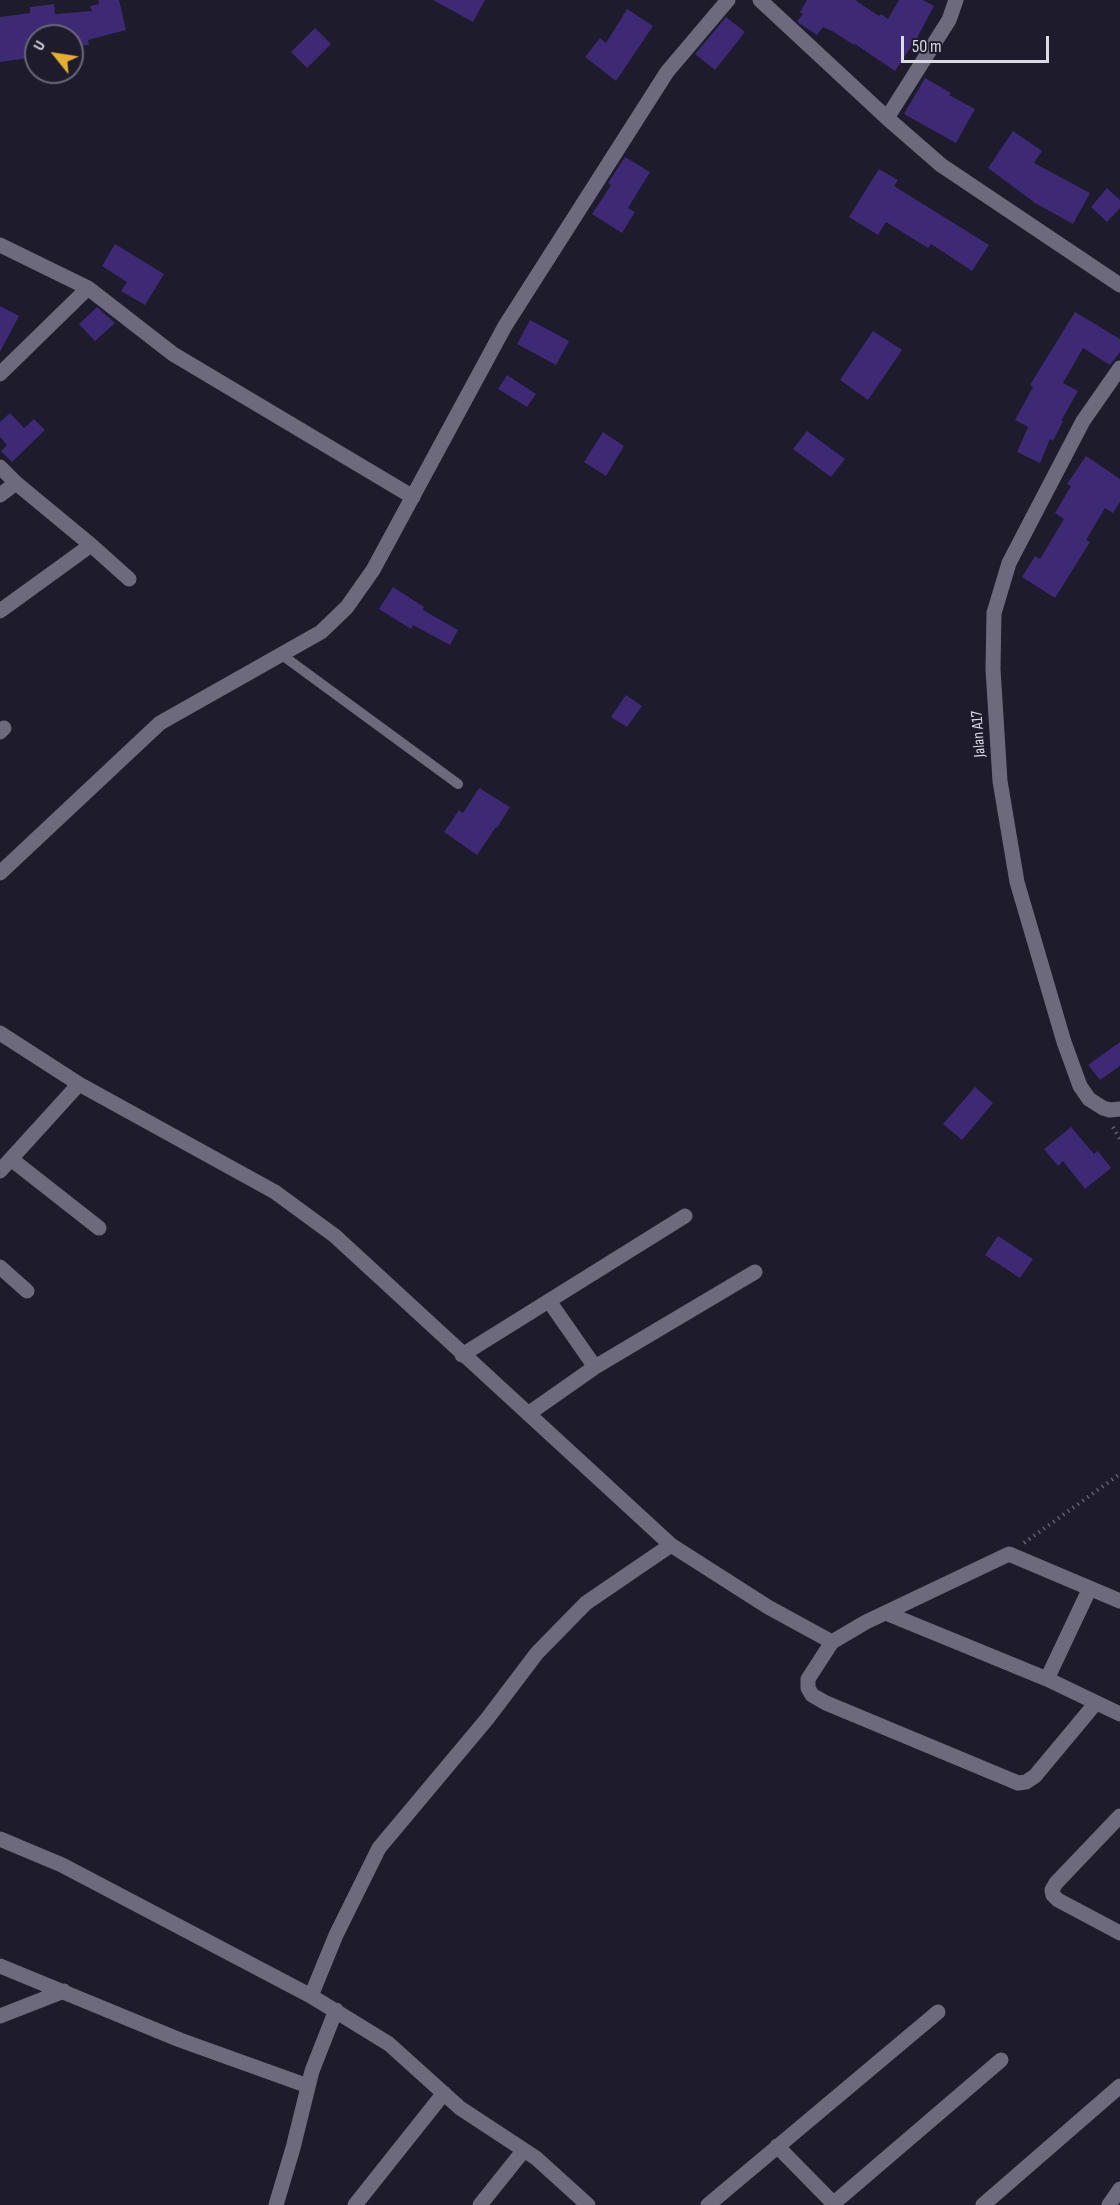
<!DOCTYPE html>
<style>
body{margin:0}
#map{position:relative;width:1120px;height:2205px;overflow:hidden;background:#1e1b2c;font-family:"Sofia Sans Condensed",sans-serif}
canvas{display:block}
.north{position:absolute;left:24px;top:24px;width:60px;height:60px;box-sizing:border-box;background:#1e1b2c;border:2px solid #696776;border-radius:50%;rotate:300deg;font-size:16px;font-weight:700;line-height:24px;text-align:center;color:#dad9e4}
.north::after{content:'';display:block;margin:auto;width:21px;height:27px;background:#e4ae35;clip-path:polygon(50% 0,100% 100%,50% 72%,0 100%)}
.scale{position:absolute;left:901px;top:36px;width:148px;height:27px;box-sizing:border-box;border:3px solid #dad9e4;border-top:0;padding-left:8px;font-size:18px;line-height:21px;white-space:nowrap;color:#dad9e4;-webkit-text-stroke:4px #1e1b2c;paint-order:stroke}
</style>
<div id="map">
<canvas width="1120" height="2205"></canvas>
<div class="north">U</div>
<div class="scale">50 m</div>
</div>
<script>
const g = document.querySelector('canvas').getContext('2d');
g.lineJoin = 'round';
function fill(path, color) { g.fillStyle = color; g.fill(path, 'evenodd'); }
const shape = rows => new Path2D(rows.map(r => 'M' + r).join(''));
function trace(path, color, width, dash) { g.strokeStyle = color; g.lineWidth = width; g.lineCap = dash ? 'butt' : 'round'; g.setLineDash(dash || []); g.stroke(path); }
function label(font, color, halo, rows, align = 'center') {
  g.font = font + ' "Sofia Sans Condensed",sans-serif'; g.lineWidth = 6; g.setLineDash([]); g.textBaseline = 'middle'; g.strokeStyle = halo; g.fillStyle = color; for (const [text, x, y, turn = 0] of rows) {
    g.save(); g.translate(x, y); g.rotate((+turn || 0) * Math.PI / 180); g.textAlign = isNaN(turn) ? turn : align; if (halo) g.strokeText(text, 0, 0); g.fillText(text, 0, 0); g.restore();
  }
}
const building = shape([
 [98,0,119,0,126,30,88,40,89,45,72,46,72,36,36,36,36,57,0,62,0,17,30,13,30,7,54,4,55,14,92,11,90,6,99,4],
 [433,0,485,0,473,22],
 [807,0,855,0,879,16,881,14,888,19,899,0,923,0,934,6,917,38,895,71,855,44,854,45,834,32,823,27,817,35,800,24,797,21,803,14,800,12],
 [627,9,653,26,616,81,585,57,600,38,606,43],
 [726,17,745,32,715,70,695,54],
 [315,28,331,44,307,68,291,52],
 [925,78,951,93,949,95,975,109,956,143,904,114],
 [1013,131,1042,151,1034,163,1090,193,1073,224,1035,203,988,168],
 [625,157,650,172,628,208,635,212,622,233,592,214,611,185,608,183],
 [879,169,898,180,894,186,989,245,972,271,931,244,928,248,886,222,878,235,849,217],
 [1107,188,1120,200,1120,208,1107,222,1091,207],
 [115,244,164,274,145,305,121,291,127,282,102,266],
 [0,306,19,316,0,352],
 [97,307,115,323,95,341,79,324],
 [1075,312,1120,339,1120,352,1110,365,1083,348,1063,383,1078,391,1061,421,1063,421,1053,441,1050,439,1040,463,1017,452,1028,427,1015,420,1033,387,1030,385],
 [530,320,569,341,556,365,517,344],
 [873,331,902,350,868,400,840,380],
 [507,375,536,394,527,407,498,389],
 [10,413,24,428,34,419,45,430,12,462,1,451,7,445,0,437,0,422],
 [807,431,845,459,831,477,793,449],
 [603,432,624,446,606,476,584,462],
 [1086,456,1120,479,1120,502,1113,513,1105,508,1086,540,1090,542,1055,598,1022,577,1035,556,1040,559,1064,519,1055,513,1071,486,1067,484],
 [393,587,424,607,423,610,458,630,450,645,413,625,411,629,379,609],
 [626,695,642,706,627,727,611,717],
 [479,788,510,807,497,828,496,827,477,855,444,832,459,810,463,813],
 [1120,1042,1120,1066,1100,1080,1088,1065],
 [975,1087,993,1103,962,1140,943,1124],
 [1071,1127,1094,1154,1098,1151,1111,1168,1085,1189,1063,1161,1058,1166,1044,1149],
 [998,1236,1033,1259,1020,1278,985,1255]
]);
const path = shape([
 [1113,1127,1120,1139],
 [1024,1543,1120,1474]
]);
const service = shape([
 [282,655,458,784]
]);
const minor = shape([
 [760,0,887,118,941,165,1120,285],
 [887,118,949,20,956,0],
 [0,245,88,288,173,354,413,497],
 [1120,368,1083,421,1009,563,994,613,993,669,1000,781,1017,882,1064,1042,1080,1086,1089,1099,1103,1108,1110,1110,1120,1109],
 [0,374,88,288],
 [0,467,16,483,91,545,129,579],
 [0,495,16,483],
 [0,611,91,545],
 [0,732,4,728],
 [0,873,160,723,321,632,347,607,373,570,505,326,667,72,728,0],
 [0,1033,79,1084,275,1192,335,1236,671,1545,768,1607,832,1642],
 [11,1159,99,1228],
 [0,1171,79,1084],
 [0,1267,27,1291],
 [549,1301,595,1367],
 [462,1355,685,1216],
 [528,1414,595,1367,755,1272],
 [886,1613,1047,1679,1120,1714],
 [1047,1679,1090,1588],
 [1095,1704,1035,1776,1026,1782,1018,1783,826,1703,812,1695,808,1688,808,1679,832,1642,866,1622,1009,1554,1120,1601],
 [1120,1816,1056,1883,1052,1890,1053,1895,1058,1900,1120,1933],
 [0,1839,62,1865,311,1996,336,1935,379,1848,487,1719,537,1653,586,1603,671,1545],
 [0,1966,180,2040,308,2086],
 [311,1996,389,2044,460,2108,536,2158,588,2205],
 [0,2016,64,1991],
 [777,2146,835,2205],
 [834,2203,1001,2060],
 [276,2205,293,2148,312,2071,336,2010],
 [355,2205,444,2093],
 [480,2205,524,2150],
 [708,2205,938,2012],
 [983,2205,1120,2086],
 [1109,2205,1120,2189]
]);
const streetNames = [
 ["Jalan A17",979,734,-94]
];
fill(building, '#3d2974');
trace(path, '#646271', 4, [1.5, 4.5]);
trace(service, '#6d6a7e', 10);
trace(minor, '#6d6a7e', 15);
label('16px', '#dad9e4', '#1e1b2c', streetNames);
</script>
